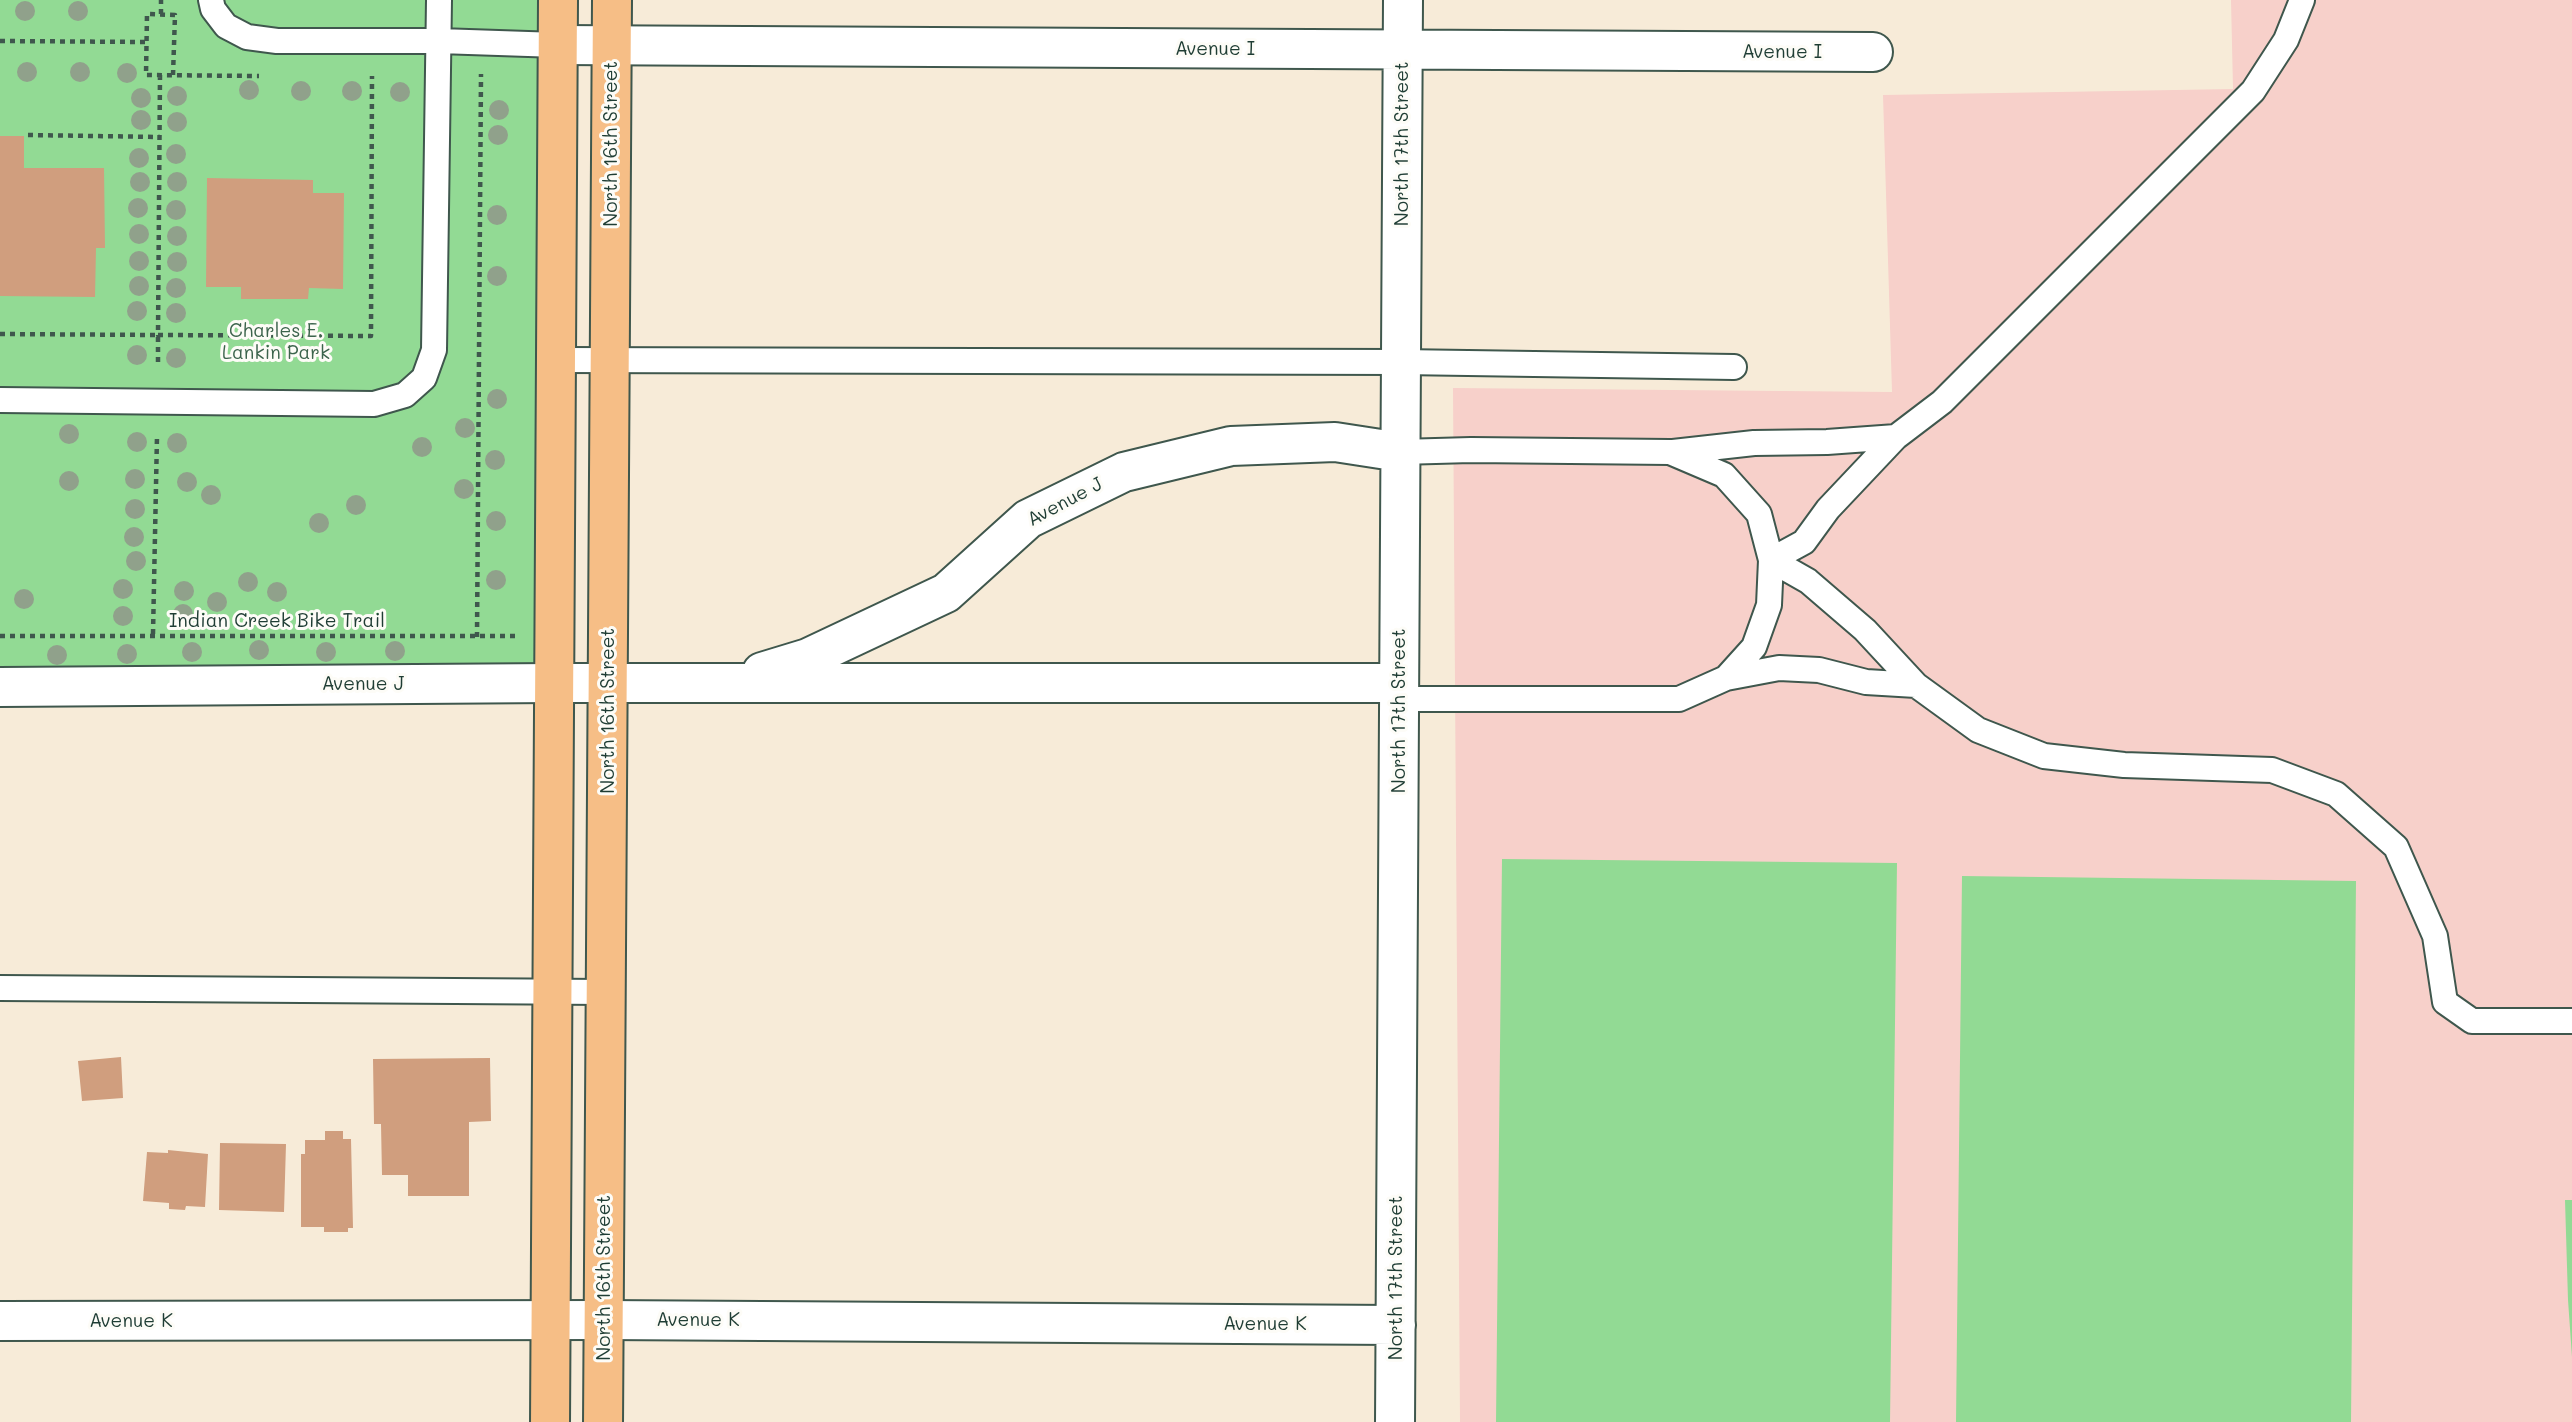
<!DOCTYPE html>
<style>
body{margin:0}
canvas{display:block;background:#f7ebd8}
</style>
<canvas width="2572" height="1422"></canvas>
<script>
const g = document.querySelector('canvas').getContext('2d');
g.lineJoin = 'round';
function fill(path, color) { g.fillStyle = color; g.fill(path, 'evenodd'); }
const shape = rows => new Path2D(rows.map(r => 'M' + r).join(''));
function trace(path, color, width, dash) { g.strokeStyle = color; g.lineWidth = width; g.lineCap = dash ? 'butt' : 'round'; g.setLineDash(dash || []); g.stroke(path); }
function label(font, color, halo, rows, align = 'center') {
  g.font = font + ' Mali,sans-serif'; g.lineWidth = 6; g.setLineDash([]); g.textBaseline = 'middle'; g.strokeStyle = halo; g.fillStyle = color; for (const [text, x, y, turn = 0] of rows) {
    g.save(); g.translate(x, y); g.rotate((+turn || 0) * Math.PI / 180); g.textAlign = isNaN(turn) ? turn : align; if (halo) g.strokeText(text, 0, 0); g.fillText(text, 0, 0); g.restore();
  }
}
const built = shape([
 [2231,0,2572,0,2572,1422,1460,1422,1453,388,1892,392,1883,95,2233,89]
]);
const green = shape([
 [0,0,552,0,554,683,0,687],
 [1502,859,1897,863,1890,1422,1496,1422],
 [1962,876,2356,881,2351,1422,1956,1422],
 [2565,1200,2572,1200,2572,1357,2568,1300]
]);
const building = shape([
 [0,136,24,136,24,168,104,168,105,248,96,248,95,297,0,296],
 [207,178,313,180,313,193,344,193,343,289,309,288,308,299,241,299,241,287,206,287],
 [121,1057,123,1098,82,1101,78,1061],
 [490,1058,491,1121,469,1122,469,1196,408,1196,408,1175,382,1175,381,1124,374,1124,373,1059],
 [325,1131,343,1131,343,1139,351,1139,353,1228,348,1228,348,1232,324,1232,324,1227,301,1227,301,1154,305,1154,305,1140,325,1140],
 [220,1143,286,1144,284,1212,219,1210],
 [168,1150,208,1154,205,1207,186,1206,185,1210,169,1209,169,1203,143,1201,147,1152,168,1153]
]);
const path = shape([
 [161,14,161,0],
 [0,41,147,42],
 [160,75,158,335,371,336,372,76],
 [173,75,175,15,147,14,146,75,259,76],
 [28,135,160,137],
 [0,334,158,335,158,367],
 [153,634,157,436],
 [0,636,515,636],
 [477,637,481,74]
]);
const service = shape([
 [211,0,213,9,226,26,247,37,277,41,439,41,558,45],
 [556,360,1401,362,1734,367],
 [0,400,374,404,405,395,424,378,434,350,439,0],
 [1896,437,1942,402,2253,91,2286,40,2302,0],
 [1673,452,1754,443,1827,442,1896,437,1828,509,1804,542,1771,560],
 [1726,678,1779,668,1819,670,1866,682,1916,685,1865,630,1808,581,1771,560],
 [1916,685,1978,730,2044,756,2124,765,2272,770,2336,794,2396,847,2435,936,2445,1002,2472,1021,2572,1021],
 [1399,699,1679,699,1726,678,1754,647,1769,605,1771,560,1759,514,1724,475,1670,452,1471,450,1400,452],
 [0,988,606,992]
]);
const minor = shape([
 [558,45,1873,52],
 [762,672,808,658,946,593,1028,519,1124,472,1231,446,1335,442,1400,452],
 [0,687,554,683,1399,683],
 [0,1321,604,1320,1396,1325],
 [1395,1422,1403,0]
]);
const primary = shape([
 [550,1422,558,0],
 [603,1422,612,0]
]);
const trees = [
 [25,11],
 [78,11],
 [27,72],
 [80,72],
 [127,73],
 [249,90],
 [301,91],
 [352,91],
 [400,92],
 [177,96],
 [141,98],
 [499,110],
 [141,120],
 [177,122],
 [498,135],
 [176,154],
 [139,158],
 [140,182],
 [177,182],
 [138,208],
 [176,210],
 [497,215],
 [139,234],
 [177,236],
 [139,261],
 [177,262],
 [497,276],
 [139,286],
 [176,288],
 [137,311],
 [176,313],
 [137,355],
 [176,358],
 [497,399],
 [465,428],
 [69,434],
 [137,442],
 [177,443],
 [422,447],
 [495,460],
 [135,479],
 [69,481],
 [187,482],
 [464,489],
 [211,495],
 [356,505],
 [135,509],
 [496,521],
 [319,523],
 [134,537],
 [136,561],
 [496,580],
 [248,582],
 [123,589],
 [184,591],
 [277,592],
 [24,599],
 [217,602],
 [183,614],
 [123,616],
 [259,650],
 [395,651],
 [192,652],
 [326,652],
 [127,654],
 [57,655]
];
const streetNames = [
 ["Avenue I",1215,49],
 ["Avenue I",1782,52],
 ["North 16th Street",611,144,-90],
 ["North 17th Street",1402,144,-90],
 ["Avenue J",1065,502,-28],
 ["Indian Creek Bike Trail",277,621],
 ["Avenue J",363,684],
 ["North 16th Street",608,711,-90],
 ["North 17th Street",1399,711,-90],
 ["North 16th Street",604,1278,-90],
 ["North 17th Street",1396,1278,-90],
 ["Avenue K",698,1320],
 ["Avenue K",131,1321],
 ["Avenue K",1265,1324]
];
const parkNames = [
 ["Charles E.",276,331],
 ["Lankin Park",276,353]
];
fill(built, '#f7d0ca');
fill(green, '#92da94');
fill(building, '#d09e7e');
trace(service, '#3f574d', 28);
trace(minor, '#3f574d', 42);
trace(primary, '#3f574d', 42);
trace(path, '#3f574d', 4.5, [5, 5]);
trace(service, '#fff', 24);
trace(minor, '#fff', 38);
trace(primary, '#f6be86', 38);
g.fillStyle = '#90a18b';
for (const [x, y] of trees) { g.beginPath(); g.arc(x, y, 10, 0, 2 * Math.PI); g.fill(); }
label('19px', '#1f3d34', '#fdfcf7', streetNames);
label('19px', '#3c644c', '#fdfcf7', parkNames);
</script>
